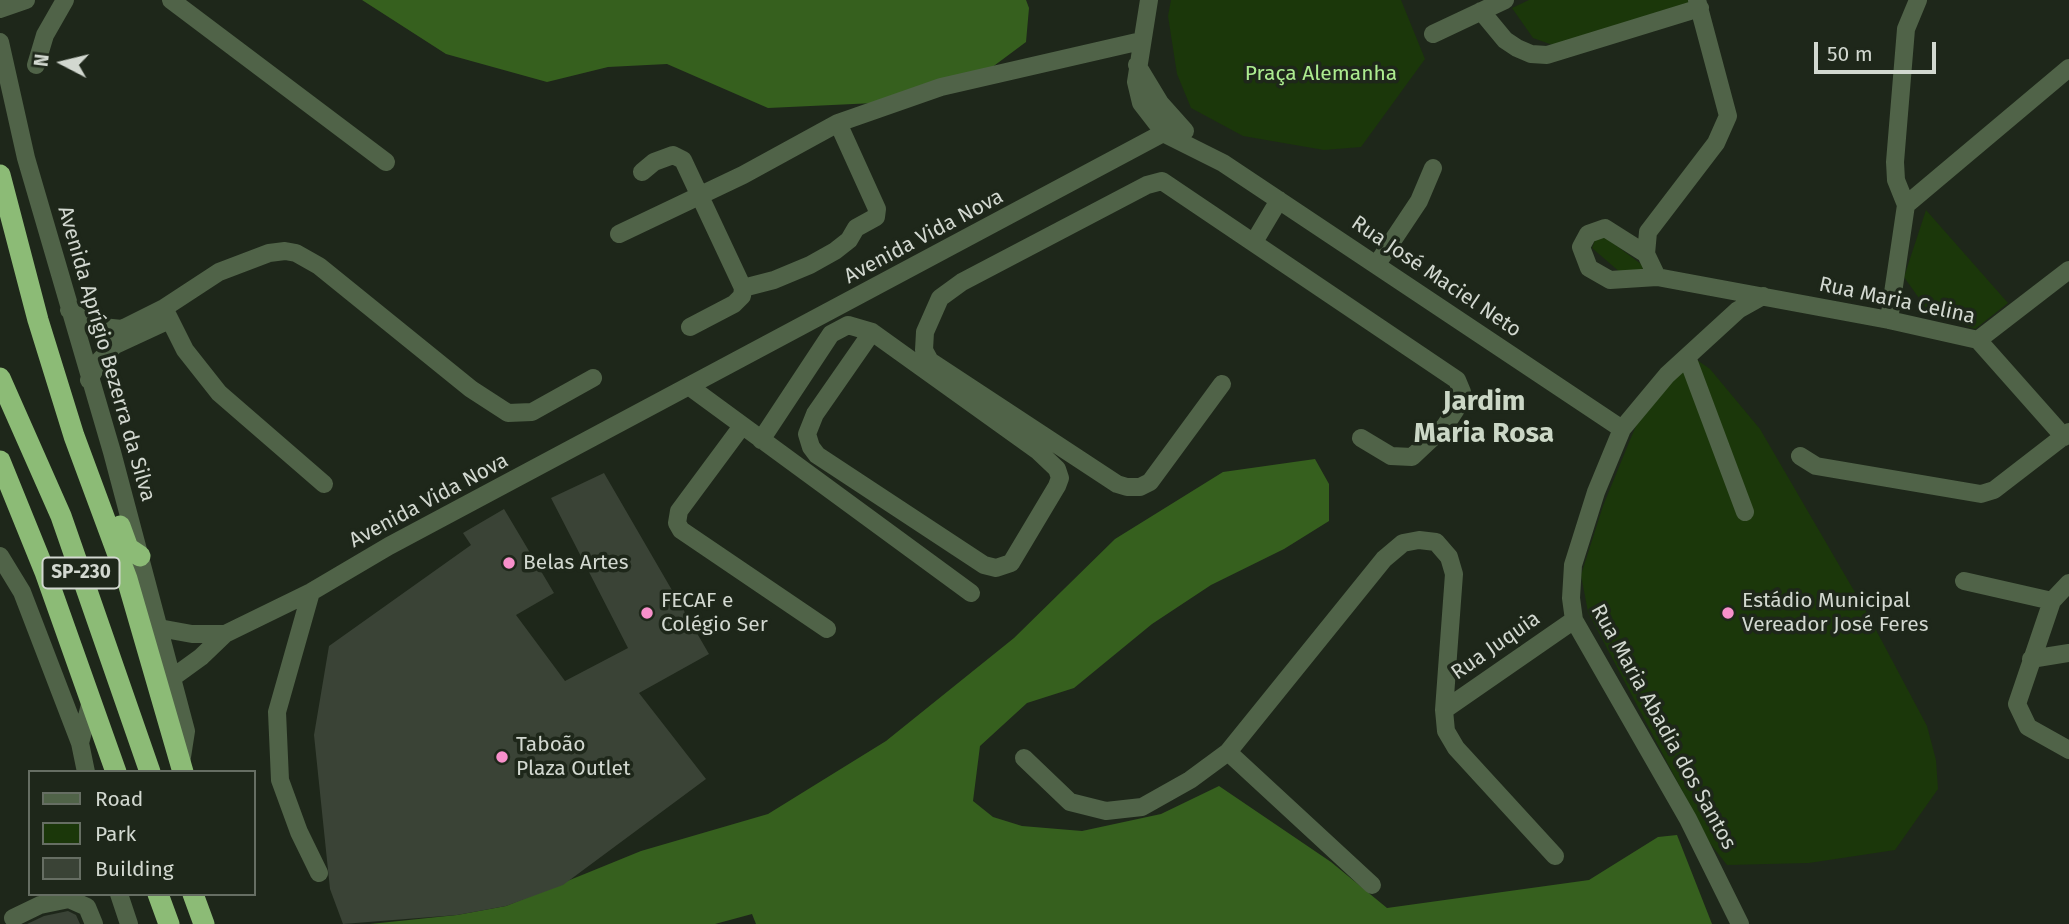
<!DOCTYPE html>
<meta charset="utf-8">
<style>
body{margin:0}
#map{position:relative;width:2069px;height:924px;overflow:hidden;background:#1e271a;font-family:"Fira Sans",sans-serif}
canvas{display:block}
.legend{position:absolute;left:28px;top:770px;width:228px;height:126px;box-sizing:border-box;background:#1e271a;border:2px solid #666e63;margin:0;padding:9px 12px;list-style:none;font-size:21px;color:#d2d8d0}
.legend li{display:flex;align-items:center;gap:14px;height:35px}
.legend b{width:35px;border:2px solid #666e63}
.north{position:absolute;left:28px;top:28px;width:70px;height:70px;-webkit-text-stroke:5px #1e271a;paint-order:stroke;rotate:277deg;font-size:19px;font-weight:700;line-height:28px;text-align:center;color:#d2d8d0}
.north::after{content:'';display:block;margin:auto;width:24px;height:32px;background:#d2d8d0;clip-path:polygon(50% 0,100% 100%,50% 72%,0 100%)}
.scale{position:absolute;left:1814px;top:42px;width:122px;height:32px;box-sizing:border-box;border:4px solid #d2d8d0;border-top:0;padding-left:9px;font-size:21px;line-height:24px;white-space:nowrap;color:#d2d8d0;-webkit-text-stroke:5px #1e271a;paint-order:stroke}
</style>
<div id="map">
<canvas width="2069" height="924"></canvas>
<ul class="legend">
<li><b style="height:9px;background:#506348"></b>Road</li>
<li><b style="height:19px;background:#1b370a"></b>Park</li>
<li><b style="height:19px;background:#3a4336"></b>Building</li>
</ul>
<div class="north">N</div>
<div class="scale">50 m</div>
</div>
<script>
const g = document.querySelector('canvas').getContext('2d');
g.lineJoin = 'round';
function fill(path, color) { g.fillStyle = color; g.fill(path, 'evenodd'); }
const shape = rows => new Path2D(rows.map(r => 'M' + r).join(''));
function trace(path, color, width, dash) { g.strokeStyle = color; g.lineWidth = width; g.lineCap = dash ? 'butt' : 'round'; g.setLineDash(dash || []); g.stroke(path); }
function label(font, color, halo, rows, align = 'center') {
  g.font = font + ' "Fira Sans",sans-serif'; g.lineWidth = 7; g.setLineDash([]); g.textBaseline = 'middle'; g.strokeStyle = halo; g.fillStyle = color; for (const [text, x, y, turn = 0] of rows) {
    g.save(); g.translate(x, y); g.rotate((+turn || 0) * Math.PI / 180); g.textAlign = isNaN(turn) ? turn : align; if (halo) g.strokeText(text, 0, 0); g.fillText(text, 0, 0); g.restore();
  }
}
const green = shape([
 [1171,0,1401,0,1425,59,1361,147,1324,150,1243,136,1191,108,1177,74,1168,16],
 [1529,0,1688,0,1689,3,1561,48,1533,38,1512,8],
 [1926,210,2008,303,1975,329,1928,311,1904,277],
 [1598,232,1645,267,1629,280,1592,248],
 [1697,360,1710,369,1760,429,1867,613,1927,726,1936,760,1938,789,1895,850,1809,863,1727,865,1709,842,1588,612,1581,575,1603,506,1630,440,1645,405]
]);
const forest = shape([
 [362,0,1026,0,1029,8,1026,42,991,68,896,102,768,108,667,64,608,67,547,82,446,54],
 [1315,459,1329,484,1329,521,1284,549,1211,585,1152,624,1074,688,1027,703,980,746,973,801,993,817,1022,826,1082,831,1161,814,1219,786,1331,862,1387,908,1589,880,1658,837,1677,835,1712,924,756,924,752,914,715,924,370,924,457,915,506,906,641,851,768,814,886,741,1014,638,1115,539,1223,472]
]);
const building = shape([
 [604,473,709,654,639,693,706,779,563,885,506,906,457,915,343,924,330,889,314,735,329,646,471,545,463,533,504,509,554,593,516,615,565,681,628,648,551,498],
 [68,911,76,915,80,924,27,924,44,916]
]);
const minor = shape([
 [171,0,386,162],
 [1149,0,1136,82,1141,103,1165,134,1223,163,1622,429],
 [1697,0,1728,116,1716,143,1648,232,1646,254,1657,277,1889,320,1978,340,2064,437],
 [0,9,26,0],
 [1481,11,1505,40,1517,48,1531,54,1547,55,1700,8],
 [1433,34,1505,0],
 [0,42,26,158,112,452,186,731,181,763],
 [36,65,45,35,65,0],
 [1137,65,1160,103,1185,131],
 [642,172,654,162,673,155,683,160,743,288,742,296,734,304,690,327],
 [1906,205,2069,68],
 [619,234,743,175,838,123,941,87,1141,41],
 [1254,242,1279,200],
 [1646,254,1605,228,1588,234,1581,247,1589,268,1610,280,1657,277],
 [1377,264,1419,201,1433,168],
 [743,288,774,280,810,265,835,251,849,240,856,228,876,217,877,209,838,123],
 [164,308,185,350,219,393,324,484],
 [69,310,92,326,122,329,164,308,219,272,269,253,285,251,296,253,319,266,471,389,508,413,532,412,593,378],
 [1889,320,1906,205,1896,180,1895,162,1906,29,1918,0],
 [1978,340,2069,270],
 [1687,357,1745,512],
 [89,380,100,360,115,345,169,320],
 [1222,384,1150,482,1140,487,1127,487,1117,484,930,361,924,350,925,332,940,298,962,282,1147,185,1162,181,1457,380,1462,392,1458,406,1445,426,1412,457,1391,456,1361,438],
 [690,387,971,593],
 [742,426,679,511,677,523,681,530,827,629],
 [761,440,831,334,848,325,872,332,1038,451,1057,469,1060,478,1057,486,1011,563,996,568,984,565,817,455,811,447,807,434,815,414,872,332],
 [1800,456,1816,466,1981,494,1994,490,2069,432],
 [0,556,22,592,80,743],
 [1964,581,2052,601],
 [2069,583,2052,601,2017,704,2028,727,2069,750],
 [311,592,277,712,280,780,299,832,319,873],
 [159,628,192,634,225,634],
 [2031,659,2069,653],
 [172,678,201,657,225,634,311,592,389,546,1178,125],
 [1444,710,1574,620],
 [1228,752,1372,885],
 [1024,758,1070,802,1106,811,1142,807,1190,780,1228,752,1384,559,1403,543,1419,540,1436,542,1449,557,1454,574,1444,710,1446,731,1456,748,1555,856],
 [86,772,80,743,91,701],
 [119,894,129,924],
 [13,918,40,905,69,899,87,907,94,924],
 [1740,924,1688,819,1574,620,1571,598,1573,565,1596,492,1622,429,1667,375,1738,310,1763,296]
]);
const highway = shape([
 [0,175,38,320,74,436,127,579,183,772],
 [0,378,61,516,150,772],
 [0,461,45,572,116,772],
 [120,526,128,548,140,556],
 [158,894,169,924],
 [193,894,204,924]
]);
const markers = [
 [509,563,7,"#f890cb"],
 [647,613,7,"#f890cb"],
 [1728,613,7,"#f890cb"],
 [502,757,7,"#f890cb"]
];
const shields = [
 [81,573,77]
];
const shieldNames = [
 ["SP-230",81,573]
];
const parkNames = [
 ["Praça Alemanha",1321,74]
];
const streetNames = [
 ["Avenida Vida Nova",924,237,-28],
 ["Rua José Maciel Neto",1436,277,34],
 ["Rua Maria Celina",1897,301,12],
 ["Avenida Aprígio Bezerra da Silva",106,354,74],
 ["Avenida Vida Nova",429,501,-28],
 ["Rua Juquia",1496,646,-35],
 ["Rua Maria Abadia dos Santos",1663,727,61]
];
const poiNames = [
 ["Belas Artes",523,563],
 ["FECAF e",661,601],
 ["Colégio Ser",661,625],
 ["Estádio Municipal",1742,601],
 ["Vereador José Feres",1742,625],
 ["Taboão",516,745],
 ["Plaza Outlet",516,769]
];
const districtNames = [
 ["Jardim",1484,402],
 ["Maria Rosa",1484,434]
];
fill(green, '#1b370a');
fill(forest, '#36601e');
fill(building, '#3a4336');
trace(minor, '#506348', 18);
trace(highway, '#8cbb76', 21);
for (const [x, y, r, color] of markers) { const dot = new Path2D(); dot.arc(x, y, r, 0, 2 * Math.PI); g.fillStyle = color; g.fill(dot); trace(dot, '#1e271a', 2.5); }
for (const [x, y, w] of shields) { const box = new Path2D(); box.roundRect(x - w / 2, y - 15.5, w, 31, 5); g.fillStyle = '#1e271a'; g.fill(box); trace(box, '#d2d8d0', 2); }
label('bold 19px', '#d2d8d0', null, shieldNames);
label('21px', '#aceb8f', '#1e271a', parkNames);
label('21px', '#d2d8d0', '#1e271a', streetNames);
label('21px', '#d2d8d0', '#1e271a', poiNames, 'left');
label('bold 28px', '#cbd7c6', '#1e271a', districtNames);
</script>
